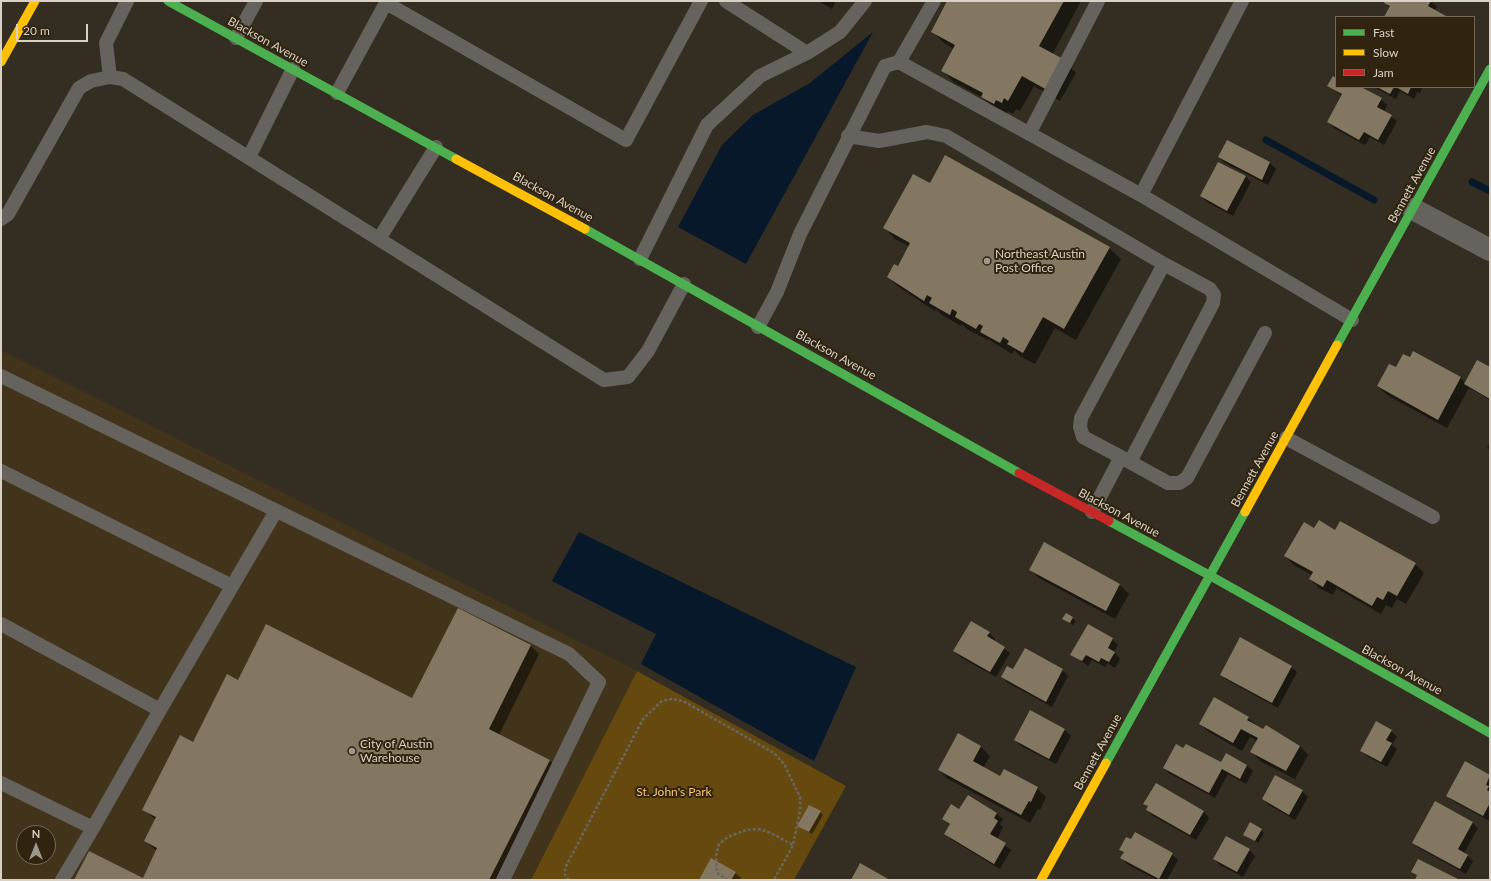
<!DOCTYPE html>
<style>
body{margin:0}
#map{position:relative;width:1491px;height:881px;overflow:hidden;background:#332d22;font-family:Lato,sans-serif}
canvas{display:block}
.frame{position:absolute;inset:0;border:2px solid #d9d1c5;pointer-events:none}
.legend{position:absolute;left:1335px;top:16px;width:140px;height:72px;box-sizing:border-box;background:#302411;border:1px solid #746959;margin:0;padding:5px 7px;list-style:none;font-size:12px;color:#d9d1c5}
.legend li{display:flex;align-items:center;gap:8px;height:20px}
.legend b{width:20px;border:1px solid #746959}
.north{position:absolute;left:16px;top:825px;width:40px;height:40px;box-sizing:border-box;background:#302411;border:1px solid #746959;border-radius:50%;rotate:0deg;font-size:11px;font-weight:700;line-height:16px;text-align:center;color:#d9d1c5}
.north::after{content:'';display:block;margin:auto;width:14px;height:18px;background:#9f988c;clip-path:polygon(50% 0,100% 100%,50% 72%,0 100%)}
.scale{position:absolute;left:16px;top:24px;width:72px;height:18px;box-sizing:border-box;border:2px solid #d9d1c5;border-top:0;padding-left:5px;font-size:12px;line-height:14px;white-space:nowrap;color:#d9d1c5;-webkit-text-stroke:3px #302411;paint-order:stroke}
</style>
<div id="map">
<canvas width="1491" height="881"></canvas>
<div class="frame"></div>
<ul class="legend">
<li><b style="height:5px;background:#4caf50"></b>Fast</li>
<li><b style="height:5px;background:#ffc107"></b>Slow</li>
<li><b style="height:5px;background:#c62828"></b>Jam</li>
</ul>
<div class="north">N</div>
<div class="scale">20 m</div>
</div>
<script>
const g = document.querySelector('canvas').getContext('2d');
g.lineJoin = 'round';
function fill(path, color) { g.fillStyle = color; g.fill(path, 'evenodd'); }
const shape = rows => new Path2D(rows.map(r => 'M' + r).join(''));
function trace(path, color, width, dash) { g.strokeStyle = color; g.lineWidth = width; g.lineCap = dash ? 'butt' : 'round'; g.setLineDash(dash || []); g.stroke(path); }
function label(font, color, halo, rows, align = 'center') {
  g.font = font + ' Lato,sans-serif'; g.lineWidth = 4; g.setLineDash([]); g.textBaseline = 'middle'; g.strokeStyle = halo; g.fillStyle = color; for (const [text, x, y, turn = 0] of rows) {
    g.save(); g.translate(x, y); g.rotate((+turn || 0) * Math.PI / 180); g.textAlign = isNaN(turn) ? turn : align; if (halo) g.strokeText(text, 0, 0); g.fillText(text, 0, 0); g.restore();
  }
}
const built = shape([
 [1,350,637,671,531,880,1,880],
 [24,833,48,833,48,857,24,857]
]);
const green = shape([
 [637,671,846,786,794,880,531,880]
]);
const water = shape([
 [873,32,746,264,678,227,722,145,753,115,810,83],
 [579,532,856,667,814,761,641,664,656,634,552,581]
]);
const shadow = shape([
 [818,1,836,1,832,9],
 [948,1,1081,1,1052,55,1064,61,1076,73,1060,101,1034,86,1020,111,1016,109,1013,114,1008,111,1006,115,994,108,985,99,954,82,943,71,954,49,944,43,932,31],
 [1387,1,1431,1,1437,7,1434,11,1446,17,1385,17,1390,7,1386,3],
 [1336,79,1336,87,1359,87,1381,99,1387,105,1384,112,1397,121,1384,145,1370,137,1365,145,1334,128,1328,122,1342,96,1329,86],
 [1374,87,1423,87,1420,93,1417,92,1414,99,1400,91,1396,99],
 [1227,142,1270,163,1276,169,1268,185,1225,163,1219,157],
 [1245,176,1251,182,1233,216,1207,202,1201,196],
 [930,184,1109,248,1121,259,1076,340,1055,328,1035,364,1020,356,1014,350,1012,354,988,339,988,340,967,329,962,324,961,326,942,315,936,309,935,311,900,288,888,277,898,267,910,247,895,239,884,227],
 [1413,352,1461,378,1465,383,1490,368,1490,400,1469,388,1447,428,1387,395,1378,386,1396,368,1410,358],
 [1490,443,1490,450,1487,448],
 [1314,529,1335,531,1415,564,1424,573,1406,604,1397,599,1392,608,1386,605,1381,614,1336,588,1333,595,1319,588,1310,579,1312,575,1294,565,1285,556],
 [1044,544,1120,585,1129,594,1115,619,1039,578,1030,569],
 [1066,614,1076,621,1073,625,1064,619],
 [989,633,995,639,994,641,1010,653,996,677,960,657,954,651],
 [1112,639,1118,645,1114,652,1120,659,1115,668,1107,663,1105,667,1092,660,1088,666,1072,654],
 [530,645,539,654,499,735,549,760,558,769,502,880,75,880,143,879,157,851,145,841,156,820,143,809,238,681,413,699],
 [1026,649,1062,670,1068,676,1052,707,1008,683,1002,677,1014,670],
 [1291,667,1297,672,1278,708,1227,680,1221,674],
 [1214,699,1248,718,1258,727,1300,746,1308,755,1295,779,1260,761,1252,752,1258,741,1250,737,1242,751,1209,732,1200,724],
 [1030,712,1065,730,1071,736,1056,764,1021,746,1015,740],
 [1391,731,1397,737,1392,745,1397,749,1387,767,1367,756,1361,751],
 [958,734,981,747,990,756,983,768,1001,777,1037,788,1046,797,1040,810,1038,809,1030,823,948,779,939,770],
 [1184,749,1221,764,1226,754,1247,766,1253,771,1246,784,1228,774,1215,798,1170,774,1164,768],
 [1465,763,1490,776,1489,821,1453,801,1447,795],
 [1156,784,1204,812,1209,818,1196,840,1153,816,1147,810,1149,808,1145,803],
 [1302,791,1308,797,1295,820,1269,805,1263,799],
 [968,796,997,814,1003,819,1000,824,1003,827,997,839,1011,850,1000,869,952,840,946,834,951,826,943,819,960,810],
 [820,812,823,815,812,834,799,826],
 [1472,822,1478,828,1464,853,1473,861,1466,874,1419,848,1413,842],
 [1261,830,1264,833,1258,843,1244,834],
 [1120,850,1172,854,1178,860,1167,880,1157,880,1127,864,1122,858,1124,853],
 [1249,850,1255,856,1243,877,1220,865,1214,859],
 [735,873,741,878,740,880,700,880]
]);
const stream = shape([
 [1266,140,1374,200],
 [1472,182,1490,191]
]);
const building = shape([
 [947,1,1064,1,1039,46,1065,60,1049,91,1022,76,1008,101,1004,98,1002,103,996,100,994,104,981,97,983,93,941,71,955,45,931,32],
 [1385,1,1431,1,1428,6,1446,16,1384,17,1390,6,1384,3],
 [1333,76,1336,78,1336,87,1361,87,1382,98,1377,107,1392,115,1378,140,1364,132,1359,140,1327,122,1342,94,1327,86],
 [1377,87,1394,87,1390,94],
 [1396,87,1411,87,1408,94],
 [1227,140,1270,162,1262,180,1218,157],
 [945,155,1110,247,1064,329,1043,317,1023,353,1007,344,1009,341,1003,337,1000,343,980,332,983,326,979,324,976,329,955,317,957,312,952,309,950,315,929,303,932,298,927,295,924,301,887,277,894,264,898,266,910,243,883,228,913,174,930,183],
 [1218,162,1246,176,1227,211,1200,196],
 [1413,351,1461,377,1438,420,1377,386,1389,364,1396,367,1403,354,1410,357],
 [1477,360,1490,367,1490,399,1464,384],
 [1319,520,1335,530,1340,521,1416,563,1397,596,1388,591,1383,600,1377,597,1372,606,1327,580,1323,587,1309,579,1313,572,1284,556,1304,522,1314,528],
 [1044,542,1120,584,1106,611,1029,570],
 [458,608,531,645,489,729,550,760,489,880,74,880,89,851,143,878,157,848,144,841,156,817,142,810,180,735,193,742,227,674,238,680,266,624,412,698],
 [1066,613,1073,617,1070,623,1062,619],
 [971,621,990,632,987,636,1005,647,990,672,953,651],
 [1088,624,1113,638,1108,648,1115,652,1109,662,1101,658,1099,662,1086,655,1082,661,1070,655],
 [1240,637,1292,666,1272,703,1220,675],
 [1025,648,1063,669,1046,702,1001,677,1007,666,1013,669],
 [1214,697,1249,717,1247,720,1263,729,1266,725,1300,746,1286,771,1250,752,1258,738,1241,729,1233,743,1199,724],
 [1030,710,1065,729,1049,759,1014,740],
 [1376,721,1392,730,1386,740,1392,743,1381,762,1360,751],
 [958,733,981,746,973,761,1000,776,1004,769,1038,787,1031,802,1029,801,1021,815,938,770],
 [1176,744,1183,748,1186,744,1221,762,1226,753,1247,765,1240,779,1222,769,1209,793,1163,768],
 [1465,761,1490,775,1486,785,1489,786,1487,790,1490,792,1490,803,1483,816,1446,796],
 [1275,775,1303,790,1289,815,1262,799],
 [1156,783,1204,811,1190,835,1146,810,1148,806,1143,804],
 [968,795,997,813,994,818,998,821,990,834,1006,843,994,864,944,834,950,824,942,819,951,804,959,809],
 [1435,801,1473,822,1458,849,1468,855,1460,869,1412,843],
 [809,805,821,811,809,832,797,826],
 [1250,822,1262,829,1255,841,1243,835],
 [1135,832,1173,853,1159,879,1120,858,1124,852,1119,850,1126,837,1131,839],
 [1226,836,1250,849,1237,872,1213,859],
 [711,858,736,872,731,880,699,880],
 [1418,859,1460,880,1415,880,1417,875,1411,872],
 [860,863,890,880,851,880]
]);
const path = shape([
 [569,880,565,875,565,868,643,719,662,701,672,699,683,701,774,753,784,764,800,797,800,811,793,845,774,880],
 [728,880,717,873,716,856,719,844,728,837,746,830,759,829,771,833,793,845]
]);
const lane = shape([
 [934,1,899,62,1141,195,1352,320],
 [386,3,626,140,701,1],
 [236,38,256,1],
 [807,53,840,32,865,1],
 [110,77,106,43,127,1],
 [337,93,387,1],
 [1029,134,1098,1],
 [848,136,879,141,927,132,946,136,1164,264,1081,418,1080,427,1083,437,1121,457],
 [249,157,293,69],
 [1141,195,1242,1],
 [1,219,8,214,79,88,91,81,110,77,123,79,604,380,628,377,648,351,684,284],
 [379,239,436,147],
 [640,259,707,125,760,76,807,53,726,1],
 [758,327,777,292,800,234,885,66,899,62],
 [1,376,569,654,599,682,503,880],
 [1286,438,1433,517],
 [1130,462,1213,303,1214,295,1210,289,1164,264],
 [1,471,232,586],
 [1092,512,1121,457,1168,483,1179,483,1187,478,1265,333],
 [1,624,160,710,93,828,1,783],
 [160,710,276,511],
 [62,880,93,828]
]);
const street = shape([
 [1413,209,1490,250]
]);
const fast = shape([
 [168,1,456,159],
 [585,229,1019,473],
 [1337,345,1490,69],
 [1109,521,1209,575,1490,733],
 [1106,763,1245,512]
]);
const slow = shape([
 [1,62,35,1],
 [456,159,585,229],
 [1245,512,1337,345],
 [1041,880,1106,763]
]);
const jam = shape([
 [1019,473,1109,521]
]);
const markers = [
 [987,261,4,"#9f988c"],
 [352,751,4,"#9f988c"]
];
const streetNames = [
 ["Blackson Avenue",268,42,29],
 ["Bennett Avenue",1412,185,-61],
 ["Blackson Avenue",553,197,29],
 ["Blackson Avenue",836,355,29],
 ["Bennett Avenue",1255,469,-61],
 ["Blackson Avenue",1119,513,28],
 ["Blackson Avenue",1402,670,29],
 ["Bennett Avenue",1098,752,-61]
];
const poiNames = [
 ["Northeast Austin",995,254],
 ["Post Office",995,268],
 ["City of Austin",360,744],
 ["Warehouse",360,758]
];
const parkNames = [
 ["St. John's Park",674,792]
];
fill(built, '#42331b');
fill(green, '#65490e');
fill(water, '#061829');
fill(shadow, '#0007');
trace(stream, '#061829', 7);
fill(building, '#847761');
trace(path, '#6a6761', 2.5, [3, 2]);
trace(lane, '#66635e', 14);
trace(street, '#66635e', 22);
trace(fast, '#4caf50', 9);
trace(slow, '#ffc107', 9);
trace(jam, '#c62828', 9);
for (const [x, y, r, color] of markers) { const dot = new Path2D(); dot.arc(x, y, r, 0, 2 * Math.PI); g.fillStyle = color; g.fill(dot); trace(dot, '#302411', 1.5); }
label('12px', '#d9d1c5', '#302411', streetNames);
label('12px', '#d9d1c5', '#302411', poiNames, 'left');
label('12px', '#fac56c', '#302411', parkNames);
</script>
